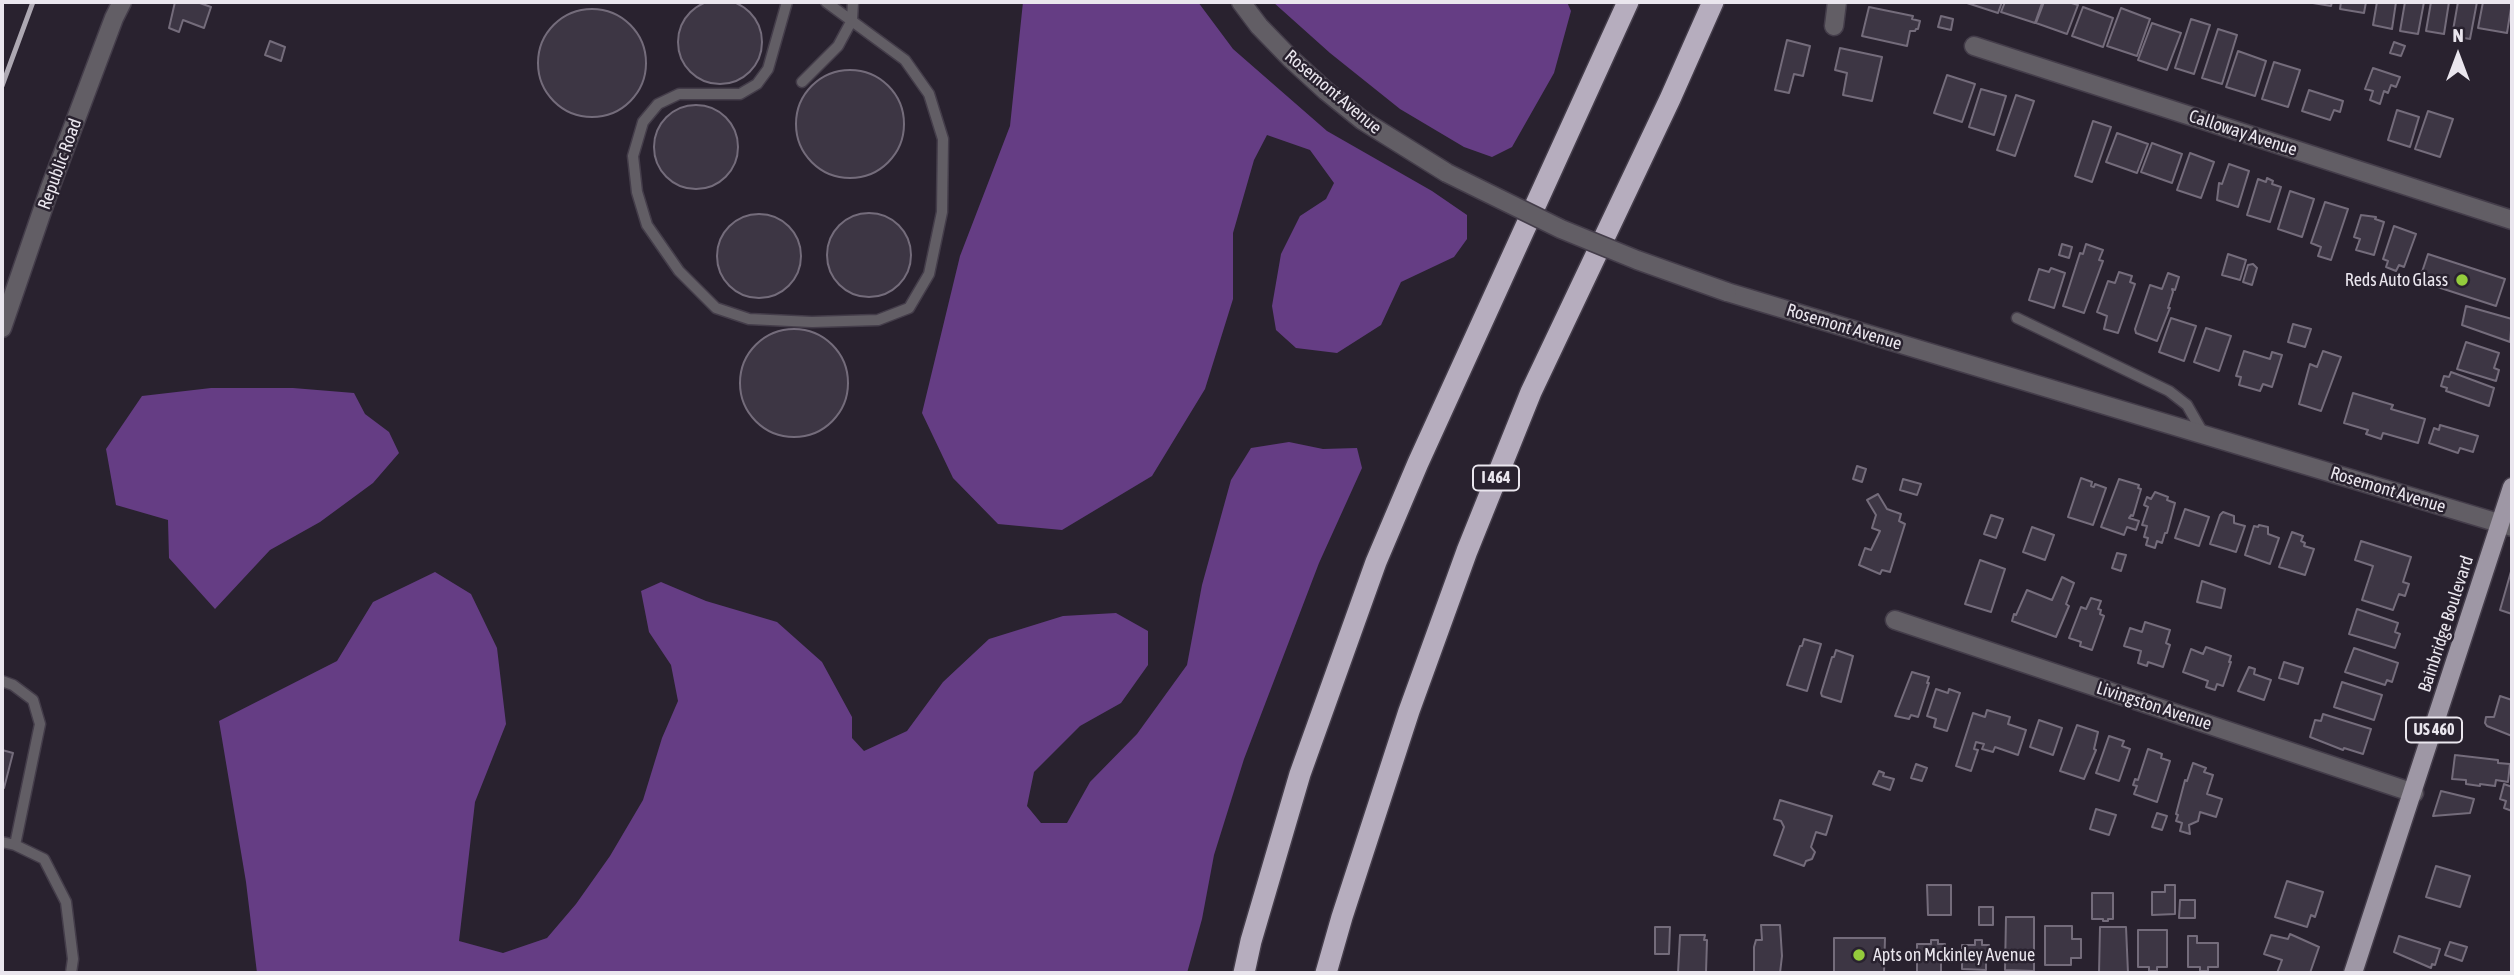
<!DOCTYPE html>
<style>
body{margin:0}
#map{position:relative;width:2514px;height:975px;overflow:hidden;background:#29222f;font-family:"Asap Condensed",sans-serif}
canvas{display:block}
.frame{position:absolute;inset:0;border:4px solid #eae6ee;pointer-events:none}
.north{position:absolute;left:2423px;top:21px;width:70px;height:70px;-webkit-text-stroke:5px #29222f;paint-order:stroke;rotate:0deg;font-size:19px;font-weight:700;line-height:28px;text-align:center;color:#eae6ee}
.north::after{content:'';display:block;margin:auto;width:24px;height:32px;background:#eae6ee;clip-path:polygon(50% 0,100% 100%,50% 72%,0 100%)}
</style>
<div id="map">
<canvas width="2514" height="975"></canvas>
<div class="frame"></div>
<div class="north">N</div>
</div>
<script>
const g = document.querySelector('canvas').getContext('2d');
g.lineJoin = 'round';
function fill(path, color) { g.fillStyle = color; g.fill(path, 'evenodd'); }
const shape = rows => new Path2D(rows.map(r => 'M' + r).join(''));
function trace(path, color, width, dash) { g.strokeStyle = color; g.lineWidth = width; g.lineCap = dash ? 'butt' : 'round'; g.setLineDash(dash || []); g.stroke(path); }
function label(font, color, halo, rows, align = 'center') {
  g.font = font + ' "Asap Condensed",sans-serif'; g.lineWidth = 5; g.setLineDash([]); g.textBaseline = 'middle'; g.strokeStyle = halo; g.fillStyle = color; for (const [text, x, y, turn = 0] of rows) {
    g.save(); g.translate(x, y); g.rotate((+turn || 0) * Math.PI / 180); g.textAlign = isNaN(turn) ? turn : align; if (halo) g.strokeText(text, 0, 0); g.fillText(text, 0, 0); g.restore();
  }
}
const forest = shape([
 [1023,2,1198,2,1233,49,1327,131,1432,191,1467,215,1467,239,1454,257,1401,282,1381,325,1337,353,1296,348,1276,330,1272,306,1281,254,1300,216,1326,199,1334,183,1310,150,1267,135,1254,160,1233,233,1233,299,1205,389,1152,476,1062,530,998,524,953,478,922,413,960,256,1010,126],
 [1273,2,1567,2,1571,11,1554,73,1512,147,1492,157,1464,147,1400,109,1330,53],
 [211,388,293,388,354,393,365,414,389,432,399,453,373,483,320,522,270,550,215,609,169,558,168,520,116,505,106,449,142,396],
 [1289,442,1323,449,1357,448,1362,468,1319,563,1244,759,1214,855,1202,919,1187,973,257,973,246,882,219,721,337,661,373,602,435,572,471,594,497,648,506,724,475,802,459,941,503,953,547,938,576,904,610,856,643,800,662,738,678,701,671,665,649,632,641,591,661,582,706,601,777,622,822,662,852,717,852,738,864,751,907,731,943,682,989,639,1063,616,1116,613,1148,631,1148,665,1121,703,1080,726,1034,772,1027,806,1041,823,1067,823,1090,782,1137,734,1187,665,1202,585,1231,480,1251,448]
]);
const building = shape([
 '678 42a42 42 0 1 1 84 0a42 42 0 1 1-84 0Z',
 [175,2,197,2,211,7,204,28,183,20,179,32,169,28,175,2],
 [1964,2,2002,2,1998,13,1964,2],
 [2005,2,2042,3,2035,23,2001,12,2005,2],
 [2044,2,2068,2,2078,5,2067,34,2036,23,2044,2],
 [2307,2,2332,2,2331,6,2307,2],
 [2341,2,2366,2,2364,13,2340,9,2341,2],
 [2377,2,2396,2,2392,29,2373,25,2377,2],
 [2405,2,2424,2,2418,34,2400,31,2405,2],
 [2431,2,2449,2,2444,34,2426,31,2431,2],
 [2458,2,2477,2,2470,39,2452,36,2458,2],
 [2483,2,2512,2,2507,33,2478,28,2483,2],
 [1869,7,1913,16,1912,19,1920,21,1918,29,1916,29,1915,31,1910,31,1907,46,1862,36,1869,7],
 [2083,7,2113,18,2103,47,2072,36,2083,7],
 [2121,8,2150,19,2137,56,2107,46,2121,8],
 '538 63a54 54 0 1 1 108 0a54 54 0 1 1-108 0Z',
 [1941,16,1953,19,1951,30,1938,27,1941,16],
 [2191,19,2210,25,2194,74,2175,68,2191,19],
 [2152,23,2181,33,2167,70,2138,60,2152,23],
 [2218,29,2237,35,2222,84,2202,78,2218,29],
 [1787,40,1810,46,1803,76,1794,74,1789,93,1775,90,1787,40],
 [270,41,285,47,281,61,265,55,270,41],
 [2394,42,2405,46,2401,56,2390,53,2394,42],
 [1840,48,1882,57,1872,101,1843,95,1847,73,1835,70,1840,48],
 [2238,51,2266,61,2255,96,2226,87,2238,51],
 [2274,62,2300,70,2288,107,2262,99,2274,62],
 [2373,68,2400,77,2396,87,2391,85,2388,93,2384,91,2380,104,2370,100,2373,91,2365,89,2373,68],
 '796 124a54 54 0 1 1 108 0a54 54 0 1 1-108 0Z',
 [1947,75,1975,84,1962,122,1934,113,1947,75],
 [1981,89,2006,96,1994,135,1969,127,1981,89],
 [2309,90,2343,101,2340,112,2334,110,2330,120,2302,111,2309,90],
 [2016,95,2034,101,2015,156,1997,150,2016,95],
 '654 147a42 42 0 1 1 84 0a42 42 0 1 1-84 0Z',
 [2397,110,2419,117,2410,147,2388,140,2397,110],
 [2428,111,2453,119,2440,157,2415,149,2428,111],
 [2093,121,2111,127,2092,182,2075,176,2093,121],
 [2117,133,2148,144,2137,173,2106,162,2117,133],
 [2152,143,2182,154,2172,183,2141,172,2152,143],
 [2190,153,2214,162,2201,198,2177,190,2190,153],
 [2229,164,2249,171,2238,207,2217,200,2219,183,2222,184,2229,164],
 [2267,178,2273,181,2272,184,2281,187,2270,222,2247,215,2258,179,2266,182,2267,178],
 [2290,191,2314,199,2302,237,2278,229,2290,191],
 [2325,202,2348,209,2331,260,2318,256,2321,247,2311,243,2325,202],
 '827 255a42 42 0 1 1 84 0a42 42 0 1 1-84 0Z',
 '717 256a42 42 0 1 1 84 0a42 42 0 1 1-84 0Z',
 [2361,215,2376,217,2375,219,2384,222,2374,255,2356,250,2360,239,2354,237,2361,215],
 [2394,226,2416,234,2404,267,2399,265,2396,271,2386,267,2388,261,2383,259,2394,226],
 [2062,244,2072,247,2069,258,2059,255,2062,244],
 [2086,244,2103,250,2099,260,2103,261,2084,313,2063,306,2080,253,2083,254,2086,244],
 [2228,254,2246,260,2240,280,2222,275,2228,254],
 [2428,254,2505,279,2496,306,2419,281,2428,254],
 [2253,264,2257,268,2252,285,2243,282,2248,265,2253,264],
 [2051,268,2065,273,2054,308,2029,300,2039,269,2049,272,2051,268],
 [2119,272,2132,276,2130,282,2135,284,2118,333,2104,329,2107,316,2097,312,2108,281,2115,283,2119,272],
 [2168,273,2179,277,2175,290,2172,289,2173,292,2168,308,2170,308,2157,341,2136,333,2135,329,2150,285,2162,289,2168,273],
 [2466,306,2512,319,2510,342,2462,325,2466,306],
 [2171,318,2196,326,2184,361,2159,352,2171,318],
 [2293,324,2311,329,2305,347,2288,342,2293,324],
 [2206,328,2231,336,2219,371,2194,362,2206,328],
 '740 383a54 54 0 1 1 108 0a54 54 0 1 1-108 0Z',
 [2466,342,2499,353,2494,368,2499,370,2496,381,2457,369,2466,342],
 [2244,351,2270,359,2272,352,2282,355,2272,387,2263,384,2260,391,2239,385,2241,377,2236,376,2244,351],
 [2323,351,2341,357,2321,411,2299,404,2310,364,2317,367,2323,351],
 [2451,372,2494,388,2489,406,2446,391,2447,388,2441,386,2444,376,2449,377,2451,372],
 [2353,393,2393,405,2391,409,2425,419,2418,443,2383,433,2381,439,2366,434,2368,430,2344,423,2353,393],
 [2440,425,2478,436,2473,452,2460,448,2458,453,2429,443,2434,428,2439,430,2440,425],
 [1857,466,1866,469,1862,482,1853,479,1857,466],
 [2081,478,2092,482,2091,486,2094,487,2095,484,2106,488,2093,525,2068,517,2081,478],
 [1903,479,1921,484,1917,495,1900,490,1903,479],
 [2119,479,2139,485,2138,488,2141,489,2133,516,2131,515,2129,518,2139,521,2136,530,2127,527,2124,535,2101,527,2119,479],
 [2155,492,2168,497,2167,500,2175,503,2167,533,2165,533,2162,543,2157,541,2155,548,2146,545,2148,538,2144,537,2147,526,2142,525,2148,507,2144,505,2147,497,2151,499,2155,492],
 [1878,494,1887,509,1901,514,1899,521,1905,524,1890,572,1882,570,1880,574,1859,565,1865,548,1871,550,1880,531,1872,528,1876,515,1867,500,1878,494],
 [2185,509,2209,517,2199,546,2175,538,2185,509],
 [2223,512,2234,516,2234,523,2245,526,2236,552,2210,544,2220,515,2223,512],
 [1991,515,2003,519,1996,538,1984,534,1991,515],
 [2259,525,2268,527,2268,534,2279,538,2270,564,2245,555,2254,526,2258,527,2259,525],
 [2032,527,2054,535,2045,560,2023,552,2032,527],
 [2292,532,2303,536,2301,541,2305,543,2304,546,2314,549,2305,575,2279,567,2292,532],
 [2361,541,2411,557,2403,582,2409,584,2405,596,2399,594,2393,610,2362,600,2373,566,2355,560,2361,541],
 [2117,553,2126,555,2121,571,2112,568,2117,553],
 [1980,560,2005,569,1991,612,1965,604,1980,560],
 [2512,568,2512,614,2500,610,2512,568],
 [2062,577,2074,583,2066,604,2069,606,2056,637,2012,621,2014,614,2016,615,2027,590,2052,600,2062,577],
 [2202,581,2225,589,2221,608,2197,602,2202,581],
 [2091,598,2101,601,2098,609,2101,610,2100,614,2104,616,2092,650,2080,646,2081,642,2069,638,2081,607,2086,609,2091,598],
 [2357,609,2398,623,2395,632,2400,634,2395,648,2349,634,2357,609],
 [2145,622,2170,630,2166,643,2170,645,2163,667,2148,662,2147,666,2138,663,2141,651,2124,646,2130,628,2142,632,2145,622],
 [1804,639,1821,644,1807,691,1787,685,1800,646,1802,646,1804,639],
 [2206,647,2231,656,2229,662,2231,662,2223,686,2217,684,2215,690,2206,687,2208,681,2183,672,2191,649,2203,654,2206,647],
 [2354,648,2398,663,2392,682,2387,680,2385,685,2345,672,2354,648],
 [1836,650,1853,656,1841,702,1822,696,1821,693,1832,657,1834,657,1836,650],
 [2284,662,2303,668,2298,684,2279,678,2284,662],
 [2249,667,2255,669,2254,674,2271,680,2264,700,2238,691,2249,667],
 [1912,672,1929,677,1927,683,1929,683,1918,717,1911,715,1909,719,1895,716,1912,672],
 [2342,682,2382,695,2374,720,2334,707,2342,682],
 [1936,689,1948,693,1949,689,1960,693,1947,731,1934,727,1936,719,1927,716,1936,689],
 [2500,696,2512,700,2512,736,2487,726,2485,723,2486,717,2494,717,2500,696],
 [1987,710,2010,717,2008,724,2026,730,2018,755,1995,747,1993,752,1982,749,1984,744,1976,742,1974,749,1978,750,1971,771,1956,766,1973,713,1985,717,1987,710],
 [2323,714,2371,729,2363,754,2344,748,2343,750,2310,737,2315,720,2321,721,2323,714],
 [2039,720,2062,728,2053,755,2030,747,2039,720],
 [2077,725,2098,732,2094,749,2096,750,2084,779,2060,771,2077,725],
 [2109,736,2124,741,2122,746,2130,749,2119,781,2096,773,2109,736],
 [2148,749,2162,754,2161,758,2170,761,2157,802,2134,794,2137,786,2133,785,2135,779,2138,780,2148,749],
 [2,750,13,753,4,788,2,787,2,750],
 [2455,755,2498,760,2498,763,2510,764,2508,782,2496,780,2495,786,2480,784,2480,786,2466,784,2466,780,2452,779,2455,755],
 [2193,763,2206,768,2204,772,2213,775,2207,794,2222,799,2216,817,2200,812,2198,821,2189,825,2190,834,2180,831,2182,823,2176,821,2178,815,2176,814,2185,780,2187,781,2193,763],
 [1916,764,1927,768,1922,781,1911,778,1916,764],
 [1879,771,1884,773,1883,776,1894,779,1890,790,1873,784,1879,771],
 [2504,784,2512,787,2512,811,2504,808,2506,801,2500,799,2504,784],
 [2441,791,2474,799,2470,813,2433,816,2441,791],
 [1780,800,1832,816,1826,835,1816,832,1811,847,1815,852,1812,859,1806,861,1804,866,1774,855,1784,827,1781,821,1774,819,1780,800],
 [2096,809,2116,815,2109,835,2090,829,2096,809],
 [2157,813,2167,816,2162,830,2152,827,2157,813],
 [2436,866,2470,876,2460,907,2426,897,2436,866],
 [2287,881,2323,892,2315,917,2311,915,2307,927,2275,917,2287,881],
 [1927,885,1951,885,1951,915,1928,915,1927,885],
 [2165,885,2175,885,2175,914,2152,915,2152,892,2165,892,2165,885],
 [2092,893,2113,893,2113,919,2108,919,2108,921,2103,921,2103,919,2092,919,2092,893],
 [2180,900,2195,900,2195,918,2179,918,2180,900],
 [1979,907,1993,907,1993,925,1979,925,1979,907],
 [2006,917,2034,917,2034,971,2005,970,2006,917],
 [1761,925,1780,925,1782,956,1780,973,1754,973,1754,947,1756,940,1762,940,1761,925],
 [2045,926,2072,926,2072,939,2081,939,2081,958,2071,958,2071,965,2045,965,2045,926],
 [1655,927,1670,927,1669,954,1655,954,1655,927],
 [2100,927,2126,927,2128,973,2099,973,2100,927],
 [2138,930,2167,930,2167,967,2157,967,2157,971,2149,971,2149,967,2138,967,2138,930],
 [2290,934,2319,947,2310,973,2277,973,2282,960,2264,954,2271,935,2288,939,2290,934],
 [1680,935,1705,935,1704,940,1707,940,1706,973,1678,973,1680,935],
 [2188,936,2197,936,2197,943,2218,943,2218,967,2208,967,2208,971,2200,971,2200,967,2188,967,2188,936],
 [2399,936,2440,949,2435,965,2432,964,2431,968,2394,952,2399,936],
 [1834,938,1885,938,1884,973,1834,972,1834,938],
 [1931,940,1938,940,1938,944,1945,944,1945,960,1941,960,1941,973,1917,973,1917,944,1931,944,1931,940],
 [1975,940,1982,940,1982,945,1989,945,1989,960,1986,960,1986,970,1962,969,1962,945,1975,945,1975,940],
 [2450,942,2467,947,2462,961,2445,955,2450,942]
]);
const lane = shape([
 [787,2,768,69,757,84,740,94,679,94,658,104,643,122,633,156,637,192,647,225,679,271,716,308,749,319,812,322,878,320,909,308,929,274,942,212,943,139,929,94,905,60,826,2],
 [802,82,838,46,852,20,853,2],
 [2017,318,2169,391,2187,405,2203,433],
 [2,681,13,685,33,700,40,724,15,845],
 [2,842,15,845,44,859,66,902,73,959,71,973]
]);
const street = shape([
 [1241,2,1259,26,1290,58,1326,91,1362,120,1447,173],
 [1834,26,1837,2],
 [1974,46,2512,220],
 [1727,292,2512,527],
 [2,328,50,188,114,18,122,2],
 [1895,620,2414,793]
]);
const primary = shape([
 [2353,973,2512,487]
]);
const highway = shape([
 [1244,973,1251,941,1300,774,1376,562,1418,463,1628,2],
 [1326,973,1342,917,1409,711,1467,551,1531,392,1670,99,1713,2]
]);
const rail = shape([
 [2,86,33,2]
]);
const streetBridge = shape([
 [1447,173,1561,229,1637,260,1727,292]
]);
const markers = [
 [2462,280,7,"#94cc3c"],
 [1859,955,7,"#94cc3c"]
];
const shields = [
 [1496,478,46],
 [2434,730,56]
];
const shieldNames = [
 ["I 464",1496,478],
 ["US 460",2434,730]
];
const streetNames = [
 ["Rosemont Avenue",1333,92,40],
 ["Calloway Avenue",2243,133,18],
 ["Republic Road",60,164,-70],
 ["Rosemont Avenue",1844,327,17],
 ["Rosemont Avenue",2388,490,17],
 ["Bainbridge Boulevard",2446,624,-72],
 ["Livingston Avenue",2154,706,18]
];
const poiNames = [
 ["Reds Auto Glass",2448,280],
 ["Apts on Mckinley Avenue",1873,955,"left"]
];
fill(forest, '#653d84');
fill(building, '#3d3644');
trace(building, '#746c7b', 2);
trace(lane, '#443d4a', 13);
trace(street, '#443d4a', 21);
trace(primary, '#443d4a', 21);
trace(highway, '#443d4a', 24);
trace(lane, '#625e65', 10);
trace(street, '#625e65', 18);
trace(primary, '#9e97a5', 18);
trace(highway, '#b6adbe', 21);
trace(rail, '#ada8b2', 5);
trace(streetBridge, '#443d4a', 21, []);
trace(streetBridge, '#625e65', 18);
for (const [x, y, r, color] of markers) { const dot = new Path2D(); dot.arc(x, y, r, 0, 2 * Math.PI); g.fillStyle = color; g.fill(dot); trace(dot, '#29222f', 2.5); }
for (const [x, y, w] of shields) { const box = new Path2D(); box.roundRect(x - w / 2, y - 12.5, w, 25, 5); g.fillStyle = '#29222f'; g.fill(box); trace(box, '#eae6ee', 2); }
label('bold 16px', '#eae6ee', null, shieldNames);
label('18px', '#eae6ee', '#29222f', streetNames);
label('18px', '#eae6ee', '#29222f', poiNames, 'right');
</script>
